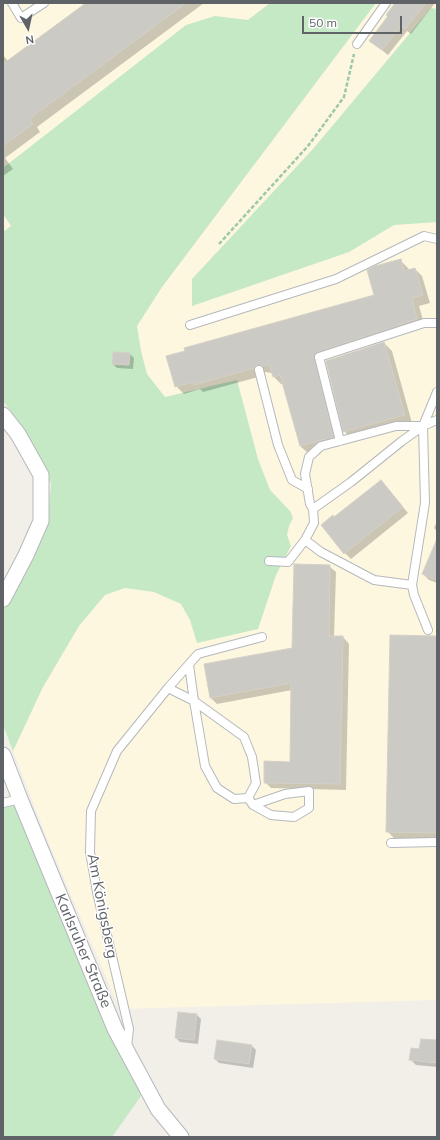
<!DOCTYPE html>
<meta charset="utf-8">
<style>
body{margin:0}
#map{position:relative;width:440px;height:1140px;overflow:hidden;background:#f1efe8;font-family:Mulish,sans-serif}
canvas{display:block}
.frame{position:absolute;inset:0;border:4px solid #5f6368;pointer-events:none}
.north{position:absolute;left:8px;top:8px;width:40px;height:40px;-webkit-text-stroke:3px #fff;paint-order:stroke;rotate:171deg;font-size:11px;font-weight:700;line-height:16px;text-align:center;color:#5f6368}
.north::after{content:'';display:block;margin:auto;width:14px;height:18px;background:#5f6368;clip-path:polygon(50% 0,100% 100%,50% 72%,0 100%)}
.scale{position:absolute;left:302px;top:16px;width:100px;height:18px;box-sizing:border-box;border:2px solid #5f6368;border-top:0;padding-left:5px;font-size:12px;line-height:14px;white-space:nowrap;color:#5f6368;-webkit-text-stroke:3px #fff;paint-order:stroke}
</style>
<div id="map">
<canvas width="440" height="1140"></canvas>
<div class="frame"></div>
<div class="north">N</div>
<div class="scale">50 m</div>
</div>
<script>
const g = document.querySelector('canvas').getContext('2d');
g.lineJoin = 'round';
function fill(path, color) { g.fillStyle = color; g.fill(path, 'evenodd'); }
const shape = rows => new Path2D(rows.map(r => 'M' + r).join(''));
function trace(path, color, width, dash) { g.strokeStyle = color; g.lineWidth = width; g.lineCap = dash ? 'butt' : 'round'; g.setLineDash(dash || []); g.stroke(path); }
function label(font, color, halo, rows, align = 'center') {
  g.font = font + ' Mulish,sans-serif'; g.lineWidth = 3; g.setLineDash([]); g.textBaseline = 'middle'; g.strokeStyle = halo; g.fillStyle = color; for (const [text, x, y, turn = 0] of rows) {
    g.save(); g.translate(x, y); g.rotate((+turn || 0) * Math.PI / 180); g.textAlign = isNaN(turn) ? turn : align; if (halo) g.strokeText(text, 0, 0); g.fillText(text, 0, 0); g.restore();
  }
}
const commercial = shape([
 [3,3,437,3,437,1000,120,1009,48,841,3,725,3,607,47,526,51,484,26,432,3,401]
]);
const green = shape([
 [270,3,376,3,162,287,137,326,141,351,147,374,165,397,237,380,258,459,270,490,290,511,293,518,289,526,287,535,291,546,276,575,258,629,197,643,190,620,181,604,154,592,125,588,105,595,79,626,43,687,13,751,3,725,3,607,47,526,51,484,26,432,3,401,3,232,11,226,3,214,3,168,186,25,215,16,248,20],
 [431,8,437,9,437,222,394,225,349,252,192,306,192,279,313,149],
 [26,797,122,1028,151,1082,112,1137,3,1137,3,806]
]);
const shadow = shape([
 [87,3,204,3,37,127,40,132,5,158,13,169,3,176,3,55,8,61],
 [397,3,435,3,411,34,407,31,388,55,370,41,389,16],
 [400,260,408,268,409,270,415,269,422,276,430,303,419,306,425,327,325,359,321,363,340,444,308,453,300,446,283,384,281,384,273,376,272,373,265,372,262,376,203,392,200,389,184,394,176,386,375,296],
 [384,343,392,351,412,423,352,439,344,431],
 [130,354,134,358,133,369,117,368,113,364],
 [381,481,408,513,351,559,345,553,334,518],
 [437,521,437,531,434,528],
 [437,541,437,583,429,580,423,574],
 [329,566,336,572,334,637,343,637,349,644,346,790,271,788,265,782,291,763,292,690,217,704,211,698,293,649],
 [437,637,437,840,395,839,387,831],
 [197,1015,201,1019,198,1044,180,1042,176,1038],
 [437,1041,437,1067,416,1065,410,1059,420,1050],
 [252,1046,256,1050,253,1068,219,1063,215,1059]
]);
const building = shape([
 [86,3,186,3,29,119,33,124,3,146,3,64,86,3],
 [395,3,426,3,405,29,401,26,382,50,369,41,388,16,386,15,395,3],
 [401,259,404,271,415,268,423,295,412,298,417,319,317,352,314,355,333,437,300,446,280,375,273,377,269,364,263,366,257,365,254,368,194,385,193,382,175,387,166,356,185,351,184,348,374,295,367,270,375,266,401,259],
 [384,342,405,415,343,432,326,361,384,342],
 [113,352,130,353,129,365,112,364,113,352],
 [381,480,403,507,344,554,321,525,333,515,334,517,381,480],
 [437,539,437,580,422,574,437,539],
 [294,564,330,565,329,636,343,636,340,784,264,783,264,761,290,762,291,683,210,698,204,664,292,648,294,564],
 [390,635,437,636,437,833,386,832,390,635],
 [178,1012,197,1014,194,1040,175,1038,178,1012],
 [421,1039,437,1040,437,1063,409,1060,411,1048,419,1049,421,1039],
 [217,1040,252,1045,249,1064,214,1059,217,1040]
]);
const path = shape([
 [219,244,308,146,344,97,354,54]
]);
const service = shape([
 [12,3,21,18,44,3],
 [357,44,386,3],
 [190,325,336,279,424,236,437,239],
 [259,370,278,445,292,480,308,489],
 [437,392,423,426,437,420],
 [423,426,425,503,412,585,414,595,428,630],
 [340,441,319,357,424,323,437,323],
 [313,509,310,504,305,474,309,457,321,446,396,426,423,426],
 [269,561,288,562,305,540],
 [412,585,374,580,321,552,305,540,314,523,313,509,351,482,402,441,423,426],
 [168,688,194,701,244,737,252,757,256,783,248,798,234,799,217,788,205,766,194,701,189,665],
 [248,798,253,805,271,815,294,817,309,808,309,791,285,794,253,805],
 [3,803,20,799],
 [391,843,437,842],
 [127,1047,129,1029,97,892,90,852,91,811,117,751,168,688,198,654,262,637]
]);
const minor = shape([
 [3,415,18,434,41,475,41,521,26,555,3,599],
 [3,755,20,799,115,1029,158,1109,181,1137]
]);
const streetNames = [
 ["Am Königsberg",102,906,79],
 ["Karlsruher Straße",83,951,67]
];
fill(commercial, '#fef7e0');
fill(green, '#c5e8c5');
fill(shadow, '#0003');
fill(building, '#cccac5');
trace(building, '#d6d1c6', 1);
trace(service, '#b5b8bc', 10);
trace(minor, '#b5b8bc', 17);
trace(path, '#9cc7a9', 2.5, [4, 2]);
trace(service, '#fff', 8);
trace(minor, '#fff', 15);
label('15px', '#5f6368', '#fff', streetNames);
</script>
